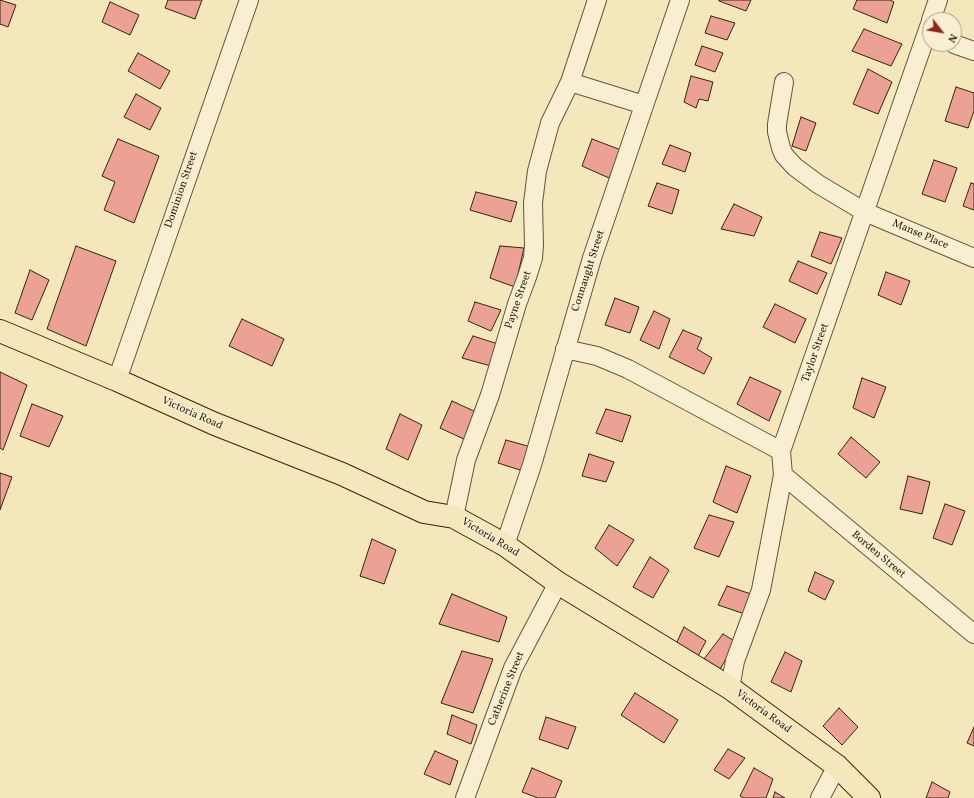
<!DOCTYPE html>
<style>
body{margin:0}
#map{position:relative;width:974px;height:798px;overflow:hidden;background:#f5e7bc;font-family:Vollkorn,serif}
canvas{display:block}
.north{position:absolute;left:922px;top:12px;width:40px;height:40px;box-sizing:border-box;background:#f8efd3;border:1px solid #aa9e83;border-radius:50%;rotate:121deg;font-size:11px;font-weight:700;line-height:16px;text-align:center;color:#35240c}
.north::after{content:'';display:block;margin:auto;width:14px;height:18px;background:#8f2418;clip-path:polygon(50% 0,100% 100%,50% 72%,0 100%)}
</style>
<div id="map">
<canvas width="974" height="798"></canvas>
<div class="north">N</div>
</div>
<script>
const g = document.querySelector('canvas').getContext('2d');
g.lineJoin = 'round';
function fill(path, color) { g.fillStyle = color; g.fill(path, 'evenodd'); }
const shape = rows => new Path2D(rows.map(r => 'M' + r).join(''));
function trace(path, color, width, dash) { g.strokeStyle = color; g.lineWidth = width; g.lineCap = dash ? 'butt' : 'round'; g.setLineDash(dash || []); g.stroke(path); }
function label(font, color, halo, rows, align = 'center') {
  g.font = font + ' Vollkorn,serif'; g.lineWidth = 3; g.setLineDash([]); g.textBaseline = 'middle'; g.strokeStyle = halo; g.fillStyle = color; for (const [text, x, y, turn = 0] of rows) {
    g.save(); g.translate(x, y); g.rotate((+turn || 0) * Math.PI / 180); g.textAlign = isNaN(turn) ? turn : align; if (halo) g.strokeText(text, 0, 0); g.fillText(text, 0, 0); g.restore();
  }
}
const building = shape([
 [0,0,16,5,8,27,0,24,0,0],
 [168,0,202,0,195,19,165,8,168,0],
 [719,0,751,0,746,11,719,1,719,0],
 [857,0,890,0,894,2,887,23,853,9,857,0],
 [110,2,139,15,130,35,102,22,110,2],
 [711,16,735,23,727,40,705,33,711,16],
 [864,29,902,44,891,66,852,51,864,29],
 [702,46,723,53,715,72,695,65,702,46],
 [138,53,170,71,160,89,128,71,138,53],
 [868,69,892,82,878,114,853,104,868,69],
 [691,76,713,82,708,101,699,99,696,108,684,102,691,76],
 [956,87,974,93,974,111,968,128,945,121,956,87],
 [136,94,161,108,150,130,124,117,136,94],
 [801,117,816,123,806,151,792,146,801,117],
 [118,139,159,156,134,223,104,210,115,182,102,176,118,139],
 [592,139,621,150,609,178,582,166,592,139],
 [670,145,691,153,685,172,662,164,670,145],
 [934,160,957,168,945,202,922,194,934,160],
 [657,183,679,190,672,214,648,206,657,183],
 [971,183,974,184,974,210,963,206,971,183],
 [476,192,517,202,511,222,470,210,476,192],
 [734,204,762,217,754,236,721,229,734,204],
 [820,232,842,238,831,264,811,256,820,232],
 [76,246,116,261,86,346,47,329,76,246],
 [500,246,524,248,515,287,490,278,500,246],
 [798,261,827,273,817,294,789,281,798,261],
 [30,270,49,280,32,320,15,313,30,270],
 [886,272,910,281,901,305,878,295,886,272],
 [615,298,639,307,630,333,605,325,615,298],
 [475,302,501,310,491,331,468,321,475,302],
 [775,304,806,319,795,343,763,327,775,304],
 [654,311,670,319,659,349,640,340,654,311],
 [242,319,284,339,272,366,229,346,242,319],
 [683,330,702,338,697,349,712,358,704,374,669,357,683,330],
 [473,336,498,344,491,366,462,358,473,336],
 [0,372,27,385,3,450,0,448,0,372],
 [750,377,781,391,769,421,737,404,750,377],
 [862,378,886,387,874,418,853,408,862,378],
 [452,401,476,412,466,440,440,428,452,401],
 [32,404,63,416,49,447,20,436,32,404],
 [606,409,631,416,622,442,596,433,606,409],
 [400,414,422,425,408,460,386,449,400,414],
 [851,437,880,462,866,478,838,454,851,437],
 [506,440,531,447,523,471,498,463,506,440],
 [589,454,614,462,606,482,582,476,589,454],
 [726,466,751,476,737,513,713,502,726,466],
 [0,473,12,477,0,510,0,473],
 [908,476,930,482,922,514,900,509,908,476],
 [945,504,965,511,952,545,933,538,945,504],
 [709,515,734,522,719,557,694,548,709,515],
 [609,525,634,540,617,566,595,548,609,525],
 [372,539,396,550,384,584,360,576,372,539],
 [650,557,669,570,653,598,633,587,650,557],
 [815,572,834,581,825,600,808,591,815,572],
 [727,586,751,594,745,614,718,605,727,586],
 [452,594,507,617,499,642,439,624,452,594],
 [684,627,706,641,696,660,675,646,684,627],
 [723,634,736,642,720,669,704,659,723,634],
 [462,651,493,659,473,713,441,703,462,651],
 [785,652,802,661,791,692,771,682,785,652],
 [635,693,678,720,664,743,621,715,635,693],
 [839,708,858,727,842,745,823,726,839,708],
 [452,715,477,725,471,744,447,734,452,715],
 [546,717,576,727,568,749,539,739,546,717],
 [974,727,974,746,967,743,974,727],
 [728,749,745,758,729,779,714,770,728,749],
 [435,751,458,761,450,785,424,774,435,751],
 [532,768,562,781,555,798,538,798,522,792,532,768],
 [754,768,773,779,766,798,744,798,740,796,754,768],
 [932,782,950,792,948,798,926,798,932,782],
 [775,792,785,798,773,798,775,792]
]);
const minor = shape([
 [931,20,938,0],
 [954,44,974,51],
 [570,82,644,105],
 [784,82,777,124,777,132,781,148,784,155,795,167,818,184,865,212,974,258],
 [565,349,597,356,628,369,781,451],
 [117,380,249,0],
 [783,475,974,634],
 [454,517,466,460,490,395,517,304,527,277,533,258,534,245,533,203,537,171,550,123,570,82,597,0],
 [505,545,532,465,592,258,680,0],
 [730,688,735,661,761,590,783,475,781,451,930,24],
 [465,798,513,668,558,583],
 [820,798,837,766]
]);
const primary = shape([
 [0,331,117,380,215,424,342,474,424,512,454,517,505,545,558,583,730,688,837,766,869,798]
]);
const streetNames = [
 ["Dominion Street",182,190,-71],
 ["Manse Place",920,235,23],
 ["Connaught Street",589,271,-72],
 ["Payne Street",519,300,-71],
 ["Taylor Street",816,353,-71],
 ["Victoria Road",192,414,24],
 ["Victoria Road",490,538,31],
 ["Borden Street",878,555,40],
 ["Catherine Street",507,689,-68],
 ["Victoria Road",763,712,36]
];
fill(building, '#eba295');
trace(building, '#35240c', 1);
trace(minor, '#655538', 20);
trace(primary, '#35240c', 24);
trace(minor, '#f8efd3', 18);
trace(primary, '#f5e7bc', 22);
label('11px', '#35240c', '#f8efd3', streetNames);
</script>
